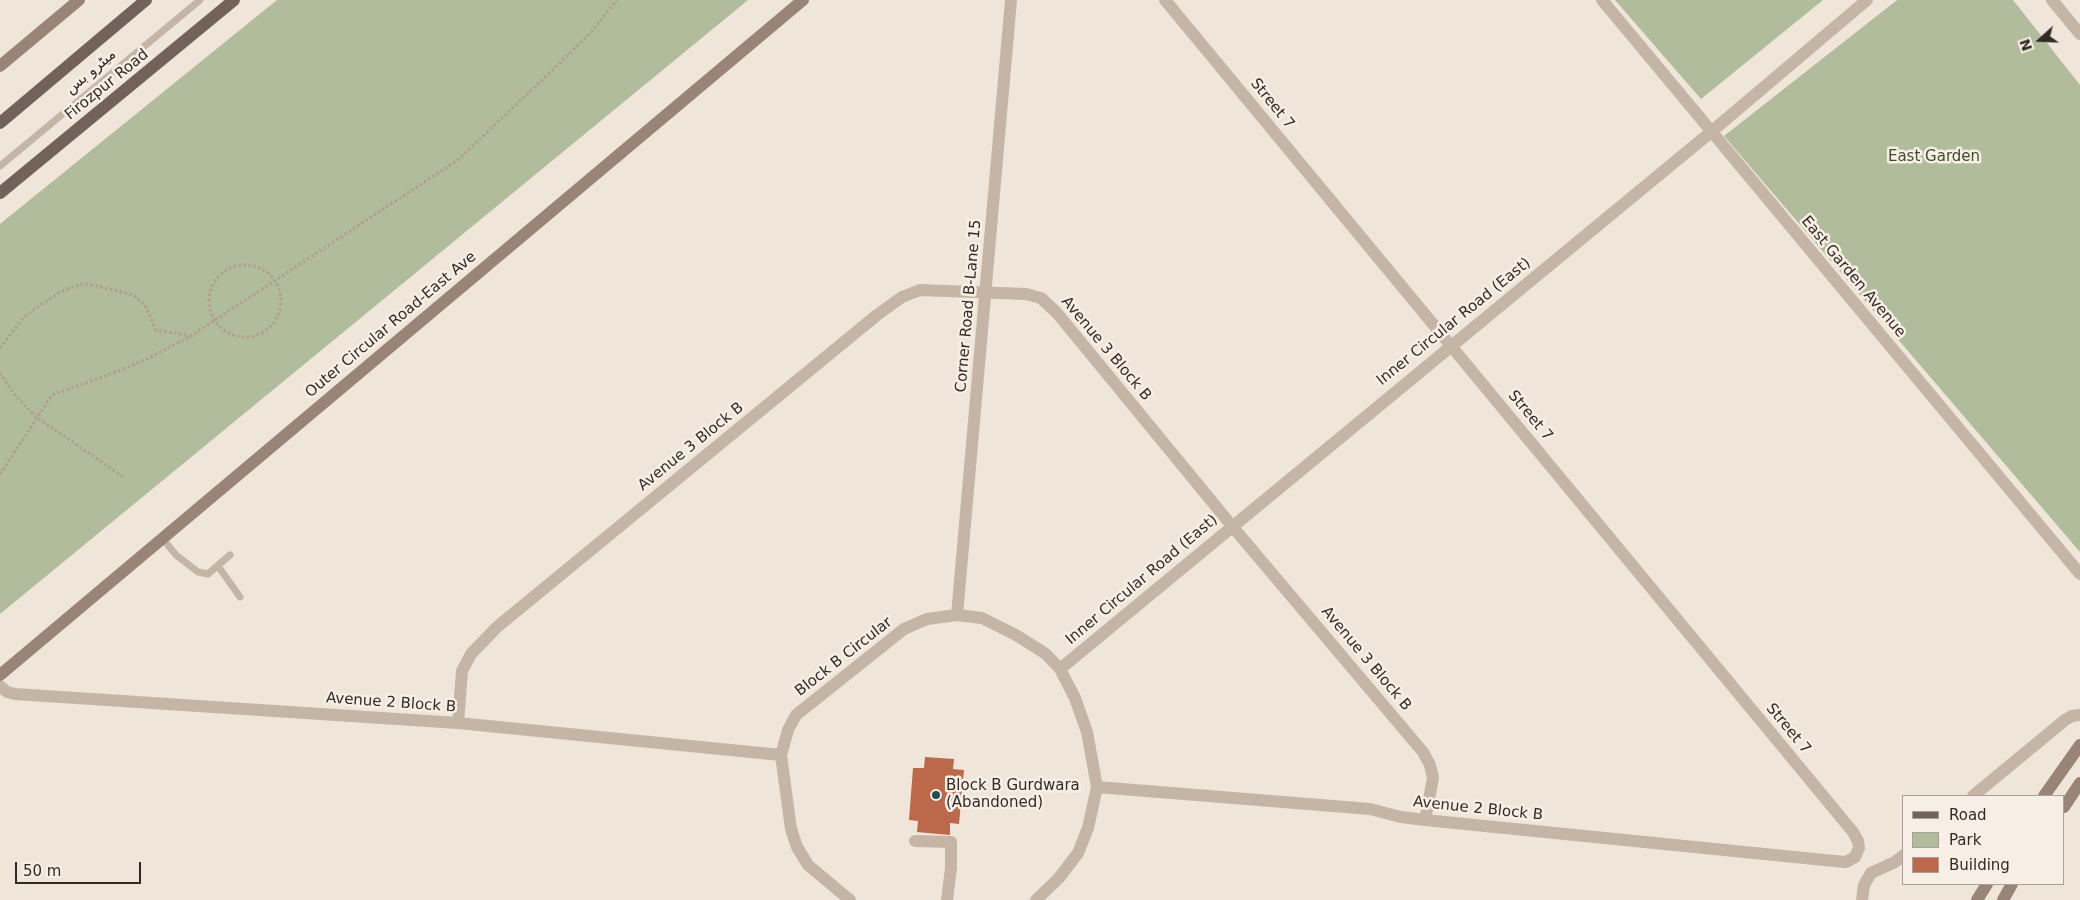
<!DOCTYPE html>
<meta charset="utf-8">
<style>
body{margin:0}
#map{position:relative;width:2080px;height:900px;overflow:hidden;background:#efe5d9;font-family:"DejaVu Sans",sans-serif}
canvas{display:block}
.legend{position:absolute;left:1902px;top:795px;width:162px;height:90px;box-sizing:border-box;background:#f7efe5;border:1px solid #a8a099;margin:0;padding:6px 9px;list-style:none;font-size:15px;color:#322a26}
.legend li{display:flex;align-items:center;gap:10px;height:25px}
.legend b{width:25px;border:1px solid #a8a099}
.north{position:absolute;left:2015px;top:15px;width:50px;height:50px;-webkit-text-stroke:4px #f7efe5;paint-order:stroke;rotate:250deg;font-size:14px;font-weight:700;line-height:20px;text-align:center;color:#322a26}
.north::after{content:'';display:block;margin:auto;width:18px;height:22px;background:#322a26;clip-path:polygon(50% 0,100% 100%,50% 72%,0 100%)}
.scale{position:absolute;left:15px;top:862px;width:126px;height:22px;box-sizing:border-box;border:2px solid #322a26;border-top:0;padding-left:6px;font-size:15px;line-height:18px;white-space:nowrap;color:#322a26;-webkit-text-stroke:4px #f7efe5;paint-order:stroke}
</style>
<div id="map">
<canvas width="2080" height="900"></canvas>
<ul class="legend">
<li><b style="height:6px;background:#736259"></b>Road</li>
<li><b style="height:14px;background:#b0bc9b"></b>Park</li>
<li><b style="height:14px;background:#bc684a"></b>Building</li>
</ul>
<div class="north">N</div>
<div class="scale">50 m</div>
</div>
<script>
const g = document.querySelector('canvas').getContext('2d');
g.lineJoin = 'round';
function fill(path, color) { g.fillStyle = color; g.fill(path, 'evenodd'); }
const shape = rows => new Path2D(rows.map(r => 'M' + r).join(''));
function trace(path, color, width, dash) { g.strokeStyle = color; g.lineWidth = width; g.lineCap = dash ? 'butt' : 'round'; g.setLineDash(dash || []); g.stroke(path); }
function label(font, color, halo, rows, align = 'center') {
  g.font = font + ' "DejaVu Sans","Noto Sans Arabic",sans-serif'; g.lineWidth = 5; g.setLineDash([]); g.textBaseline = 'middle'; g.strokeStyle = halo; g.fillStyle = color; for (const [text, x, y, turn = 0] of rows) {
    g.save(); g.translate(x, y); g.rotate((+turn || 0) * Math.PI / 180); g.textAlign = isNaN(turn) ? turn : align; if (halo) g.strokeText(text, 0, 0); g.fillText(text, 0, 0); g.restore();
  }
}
const green = shape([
 [277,0,748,0,0,614,0,224],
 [1615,0,1823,0,1701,99],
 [1897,0,2013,0,2080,85,2080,552,1724,136]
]);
const building = shape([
 [925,757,954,759,953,769,964,770,959,824,950,823,950,835,917,832,918,821,909,820,913,768,924,768]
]);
const path = shape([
 '209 301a36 36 0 1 1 72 0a36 36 0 1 1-72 0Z',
 [0,348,24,317,32,311,60,292,81,284,98,286,133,295,145,305,156,330,191,336],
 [0,373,14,394,36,417,125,478],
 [0,474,52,395,103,377,147,359,191,336,459,159,566,57,592,31,617,0]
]);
const lane = shape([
 [0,166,200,0],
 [162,538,176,555,198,572,208,574,230,555],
 [218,566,240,597]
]);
const street = shape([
 [1165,0,1853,832,1858,841,1859,848,1855,857],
 [1602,0,2080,574],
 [2052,0,2080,34],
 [957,615,1011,0],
 [1060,669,1711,132,1867,0],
 [0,686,7,692,15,694,458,723,781,755],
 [458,723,462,671,471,654,497,627,877,315,902,297,920,290,1026,294,1041,298,1057,313,1232,526,1423,752,1430,765,1433,778,1425,820],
 [1097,787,1370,809,1401,817,1425,820,1834,861,1846,862,1855,857],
 [1973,796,2065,720,2072,716,2080,715],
 [915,841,951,842,951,868,947,900],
 [850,900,808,865,797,847,791,829,781,755,788,730,796,715,904,629,927,619,957,615,982,618,1016,635,1046,654,1060,669,1075,698,1087,732,1097,787,1088,828,1078,853,1059,878,1036,900],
 [1862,900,1864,885,1871,873,1895,862,1904,855]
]);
const secondary = shape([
 [0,66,79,0],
 [0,675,803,0],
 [2044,796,2080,745],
 [2064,807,2080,783],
 [1977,900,1987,884],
 [2003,900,2012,884]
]);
const primary = shape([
 [0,123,146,0],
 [0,193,234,0]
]);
const markers = [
 [936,795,5,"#204c50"]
];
const streetNames = [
 ["میٹرو بس",91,72,-40],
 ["Firozpur Road",107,85,-39],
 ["Street 7",1272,104,51],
 ["East Garden Avenue",1853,277,50],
 ["Corner Road B-Lane 15",969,306,-85],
 ["Inner Circular Road (East)",1454,322,-39],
 ["Outer Circular Road-East Ave",391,325,-40],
 ["Avenue 3 Block B",1106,349,50],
 ["Street 7",1530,416,50],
 ["Avenue 3 Block B",691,447,-39],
 ["Inner Circular Road (East)",1142,580,-40],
 ["Block B Circular",844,657,-38],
 ["Avenue 3 Block B",1366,659,50],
 ["Avenue 2 Block B",391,703,4],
 ["Street 7",1788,729,50],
 ["Avenue 2 Block B",1478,809,6]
];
const parkNames = [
 ["East Garden",1934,157]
];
const poiNames = [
 ["Block B Gurdwara",946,786],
 ["(Abandoned)",946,803]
];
fill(green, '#b0bc9b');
fill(building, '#bc684a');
trace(path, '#b19f91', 3, [2.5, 2.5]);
trace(lane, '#c5b5a6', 7);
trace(street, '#c5b5a6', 12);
trace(secondary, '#998578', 12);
trace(primary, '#736259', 12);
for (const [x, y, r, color] of markers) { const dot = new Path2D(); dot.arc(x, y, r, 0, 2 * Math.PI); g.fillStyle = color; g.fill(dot); trace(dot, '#f7efe5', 2); }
label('15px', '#322a26', '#f7efe5', streetNames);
label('15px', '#414e2c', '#f7efe5', parkNames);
label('15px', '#322a26', '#f7efe5', poiNames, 'left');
</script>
